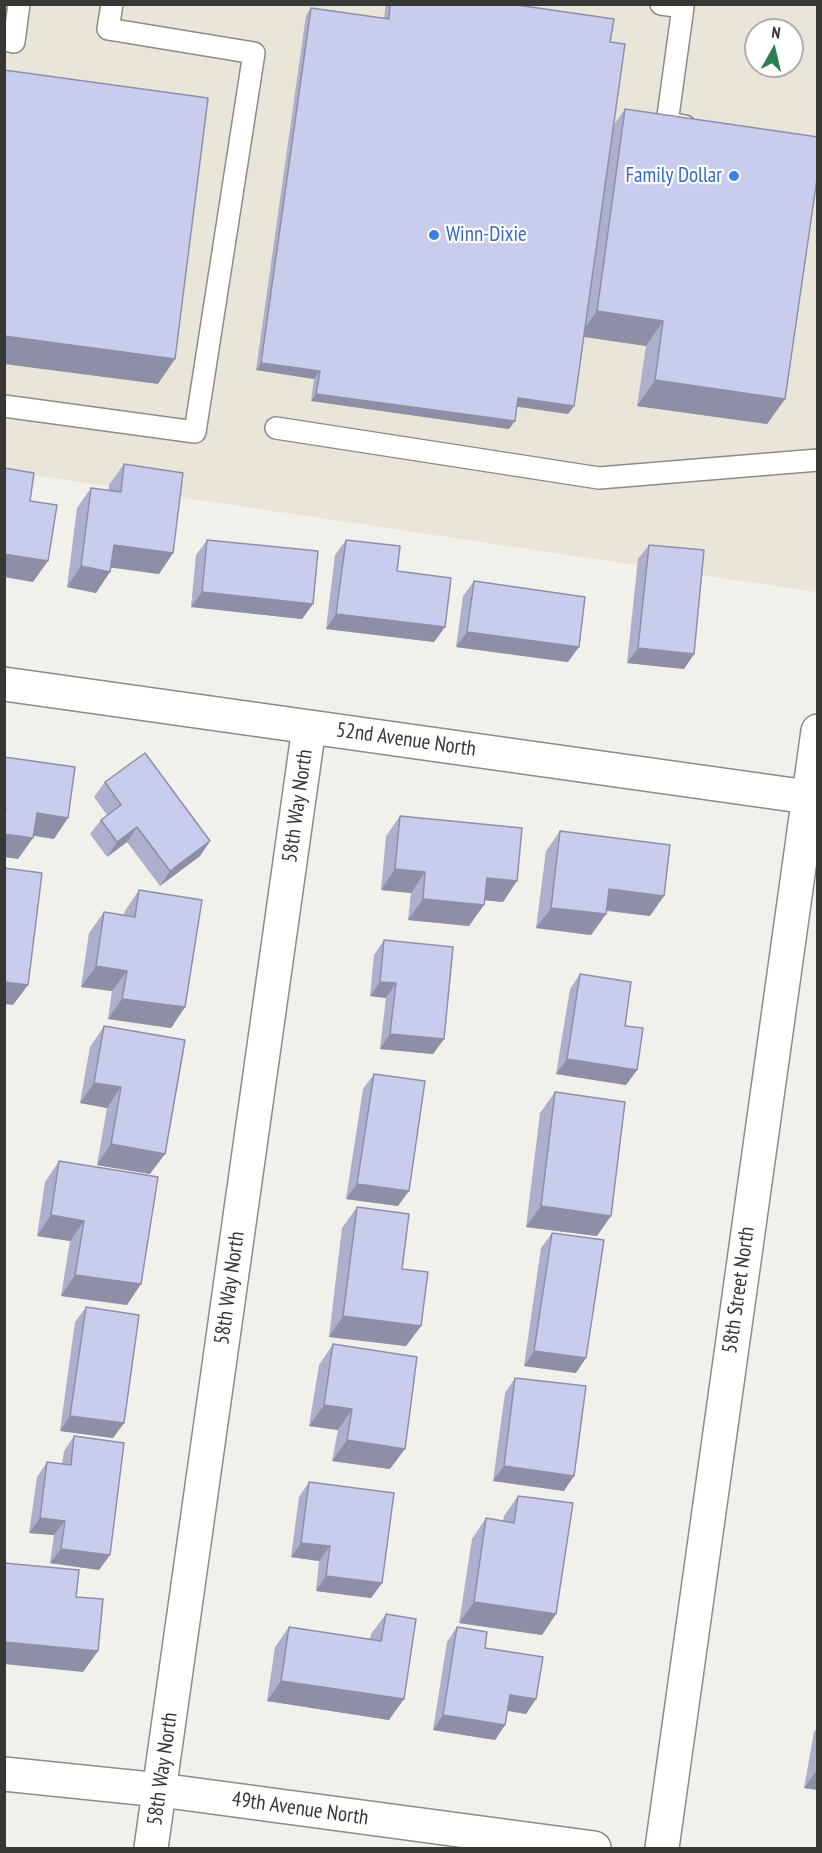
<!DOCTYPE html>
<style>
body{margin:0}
#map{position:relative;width:822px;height:1853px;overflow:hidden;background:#f1f0ea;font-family:"PT Sans Narrow",sans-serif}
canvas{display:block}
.frame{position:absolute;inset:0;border:6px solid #373734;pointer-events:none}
.north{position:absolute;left:744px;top:18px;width:60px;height:60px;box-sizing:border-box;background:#fff;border:2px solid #afafae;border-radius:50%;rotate:8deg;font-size:16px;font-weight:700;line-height:24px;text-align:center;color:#373734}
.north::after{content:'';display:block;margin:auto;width:21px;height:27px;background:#2c7e4f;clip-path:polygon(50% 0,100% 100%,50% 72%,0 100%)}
</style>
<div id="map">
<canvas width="822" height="1853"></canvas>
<div class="frame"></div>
<div class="north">N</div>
</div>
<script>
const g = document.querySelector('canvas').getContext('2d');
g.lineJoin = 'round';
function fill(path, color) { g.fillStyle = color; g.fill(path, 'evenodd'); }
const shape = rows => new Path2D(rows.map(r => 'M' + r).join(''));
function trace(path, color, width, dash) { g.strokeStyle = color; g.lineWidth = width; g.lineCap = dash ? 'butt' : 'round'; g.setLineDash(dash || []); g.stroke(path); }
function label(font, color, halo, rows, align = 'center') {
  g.font = font + ' "PT Sans Narrow",sans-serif'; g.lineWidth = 4.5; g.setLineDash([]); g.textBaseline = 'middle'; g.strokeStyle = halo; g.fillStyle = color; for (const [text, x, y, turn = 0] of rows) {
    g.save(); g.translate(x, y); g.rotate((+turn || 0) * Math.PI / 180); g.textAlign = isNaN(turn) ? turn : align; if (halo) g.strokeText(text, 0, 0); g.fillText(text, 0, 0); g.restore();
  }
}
const built = shape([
 [5,5,817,5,816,592,5,471],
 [756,30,792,30,792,66,756,66]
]);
const lane = shape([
 [661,4,683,7,667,123,685,126],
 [4,40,14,42,19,4],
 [4,406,195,432,254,53,108,29,112,4],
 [276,428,599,478,818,460]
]);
const street = shape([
 [4,684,808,797],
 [4,1774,160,1790,594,1848],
 [151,1848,309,727]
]);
const secondary = shape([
 [662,1848,818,731]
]);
const wall = shape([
 [386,4,510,4,610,42,613,126,625,109,785,399,767,424,637,406,646,346,584,337,574,406,568,414,517,406,515,421,509,429,311,401,314,379,256,370,306,15,311,8,384,18],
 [124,464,173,553,159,574,111,567,96,593,67,587,77,508,91,488,109,490,109,485],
 [207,540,313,604,302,619,191,607,196,555],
 [346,540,397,571,445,627,434,642,326,629,335,555],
 [649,545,694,654,684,669,627,663,638,559],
 [474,581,568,662,456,647,463,596],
 [105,782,210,841,200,856,160,886,127,842,107,857,90,834,101,820,107,815,94,797],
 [400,816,503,902,484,900,469,926,408,920,411,893,381,890,386,836],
 [560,831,650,916,606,911,606,914,591,935,536,928,546,851],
 [139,890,185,1007,171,1028,108,1019,112,991,81,987,89,933,104,912,124,915,125,911],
 [384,940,444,1039,433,1054,380,1049,386,998,370,996,374,955],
 [580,974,625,1026,637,1070,626,1085,556,1074,570,989],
 [104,1026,150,1174,97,1165,107,1108,80,1103,90,1047],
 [374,1074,398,1206,346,1199,363,1089],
 [555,1092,597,1236,526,1227,540,1113],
 [59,1161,127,1305,61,1296,70,1241,37,1236,45,1182],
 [357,1207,402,1269,421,1326,406,1346,329,1337,342,1228],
 [552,1233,576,1373,524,1366,541,1248],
 [86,1307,124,1423,113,1438,60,1431,75,1322],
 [333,1344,390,1469,332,1461,338,1430,309,1426,319,1365],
 [515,1378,564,1491,493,1481,505,1393],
 [74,1436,99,1570,50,1563,54,1535,29,1533,37,1477,47,1462,62,1464,64,1451],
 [309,1482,382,1583,371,1598,316,1591,319,1561,291,1557,299,1497],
 [518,1496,556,1614,542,1635,459,1623,472,1539,486,1518,503,1521,504,1516],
 [386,1614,389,1720,267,1701,275,1647,289,1627,370,1639,371,1634],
 [457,1627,485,1648,536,1699,526,1714,507,1711,505,1725,495,1740,433,1730,447,1642],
 [818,1726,818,1790,804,1788,814,1732]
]);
const shadedWall = shape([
 [597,311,663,321,646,346,579,336],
 [4,336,175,359,158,384,4,364],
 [261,363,320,371,314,379,256,370],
 [655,380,785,399,767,424,637,406],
 [316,394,515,421,509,429,311,401],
 [518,398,574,406,568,414,512,406],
 [114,545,173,553,159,574,99,566],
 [4,554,48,561,33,582,4,577],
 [81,566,110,572,96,593,67,587],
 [202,592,313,604,302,619,191,607],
 [336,614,445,627,434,642,326,629],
 [467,632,579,647,568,662,456,647],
 [638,648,694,654,684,669,627,663],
 [37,813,68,818,54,839,22,834],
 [137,827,127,842,107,857,117,842],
 [4,834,33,838,18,859,4,857],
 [210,841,200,856,160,886,170,871],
 [395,869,425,872,411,893,381,890],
 [487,878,517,881,503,902,472,899],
 [609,889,664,896,650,916,595,909],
 [423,899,484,905,469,926,408,920],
 [551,908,606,914,591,935,536,928],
 [96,966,127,971,112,991,81,987],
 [4,982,28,985,13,1005,4,1004],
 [380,982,396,983,386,998,370,996],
 [122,999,185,1007,171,1028,108,1019],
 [390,1034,444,1039,433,1054,380,1049],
 [567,1059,637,1070,626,1085,556,1074],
 [94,1083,121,1087,107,1108,80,1103],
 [111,1144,165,1154,150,1174,97,1165],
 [357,1184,409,1191,398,1206,346,1199],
 [541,1206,611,1216,597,1236,526,1227],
 [51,1215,84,1221,70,1241,37,1236],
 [75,1275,141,1284,127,1305,61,1296],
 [343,1316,421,1326,406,1346,329,1337],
 [534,1351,586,1358,576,1373,524,1366],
 [324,1405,352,1409,338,1430,309,1426],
 [70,1416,124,1423,113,1438,60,1431],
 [347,1440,405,1449,390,1469,332,1461],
 [504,1466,574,1476,564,1491,493,1481],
 [40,1518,65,1521,54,1535,29,1533],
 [301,1543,330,1546,319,1561,291,1557],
 [61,1549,110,1555,99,1570,50,1563],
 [326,1576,382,1583,371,1598,316,1591],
 [474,1602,556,1614,542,1635,459,1623],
 [4,1642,98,1651,83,1672,4,1664],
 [281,1681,404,1699,389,1720,267,1701],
 [510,1695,536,1699,526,1714,500,1709],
 [443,1715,505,1725,495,1740,433,1730],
 [818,1769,818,1790,804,1788]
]);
const building = shape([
 [390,4,510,4,614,19,610,42,625,44,574,406,518,398,515,421,316,394,320,371,261,363,311,8,389,19,390,4],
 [4,70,208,98,175,359,4,336,4,70],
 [625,109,818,137,818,172,785,399,655,380,663,321,597,311,625,109],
 [124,464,183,473,173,553,114,545,110,572,81,566,91,488,121,492,124,464],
 [4,468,34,473,30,501,57,505,48,561,4,554,4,468],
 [207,540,318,551,313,604,202,592,207,540],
 [346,540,400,546,397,571,451,578,445,627,336,614,346,540],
 [649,545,704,550,694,654,638,648,649,545],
 [474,581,585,597,579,647,467,632,474,581],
 [145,753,210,841,170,871,137,827,117,842,101,820,121,805,105,782,145,753],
 [4,757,75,767,68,818,37,813,33,838,4,834,4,817,6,808,4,808,4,757],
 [400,816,522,828,517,881,487,878,484,905,423,899,425,872,395,869,400,816],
 [560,831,670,845,664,896,609,889,606,914,551,908,560,831],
 [4,868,42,873,28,985,4,982,4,868],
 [139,890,202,900,185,1007,122,999,127,971,96,966,104,912,135,917,139,890],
 [384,940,453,947,444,1039,390,1034,396,983,380,982,384,940],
 [580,974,631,982,625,1026,643,1028,637,1070,567,1059,580,974],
 [104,1026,185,1040,165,1154,111,1144,121,1087,94,1083,104,1026],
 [374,1074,425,1081,409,1191,357,1184,374,1074],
 [555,1092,625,1102,611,1216,541,1206,555,1092],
 [59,1161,158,1177,141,1284,75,1275,84,1221,51,1215,59,1161],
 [357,1207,409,1214,402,1269,428,1272,421,1326,343,1316,357,1207],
 [552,1233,604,1240,586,1358,534,1351,552,1233],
 [86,1307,139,1315,124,1423,70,1416,86,1307],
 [333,1344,417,1357,405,1449,347,1440,352,1409,324,1405,333,1344],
 [515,1378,586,1386,574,1476,504,1466,515,1378],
 [74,1436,124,1443,110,1555,61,1549,65,1521,40,1518,47,1462,71,1465,74,1436],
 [309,1482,394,1493,382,1583,326,1576,330,1546,301,1543,309,1482],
 [518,1496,573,1503,556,1614,474,1602,486,1518,514,1523,518,1496],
 [4,1563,79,1570,76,1597,103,1599,98,1651,4,1642,4,1563],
 [386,1614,416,1619,404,1699,281,1681,289,1627,381,1641,386,1614],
 [457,1627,487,1632,485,1648,543,1657,536,1699,510,1695,505,1725,443,1715,457,1627]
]);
const markers = [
 [734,176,6,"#3f7fe0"],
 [434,235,6,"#3f7fe0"]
];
const shopNames = [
 ["Family Dollar",722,176],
 ["Winn-Dixie",446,235,"left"]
];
const streetNames = [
 ["52nd Avenue North",406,740,8],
 ["58th Way North",298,806,-82],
 ["58th Way North",230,1288,-82],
 ["58th Street North",739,1290,-82],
 ["58th Way North",163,1769,-82],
 ["49th Avenue North",300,1809,8]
];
fill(built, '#e9e6d9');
trace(lane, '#8d8b86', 24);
trace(street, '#8d8b86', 36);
trace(secondary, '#8d8b86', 36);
trace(lane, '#fff', 21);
trace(street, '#fff', 33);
trace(secondary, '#fff', 33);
fill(wall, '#aeafcc');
fill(shadedWall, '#8d8fa6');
fill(building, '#cacced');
trace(building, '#8d8fa6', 1.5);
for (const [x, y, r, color] of markers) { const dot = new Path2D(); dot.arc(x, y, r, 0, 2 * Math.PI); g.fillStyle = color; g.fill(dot); trace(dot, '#fff', 2); }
label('21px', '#366cbe', '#fff', shopNames, 'right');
label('21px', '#373734', '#fff', streetNames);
</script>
